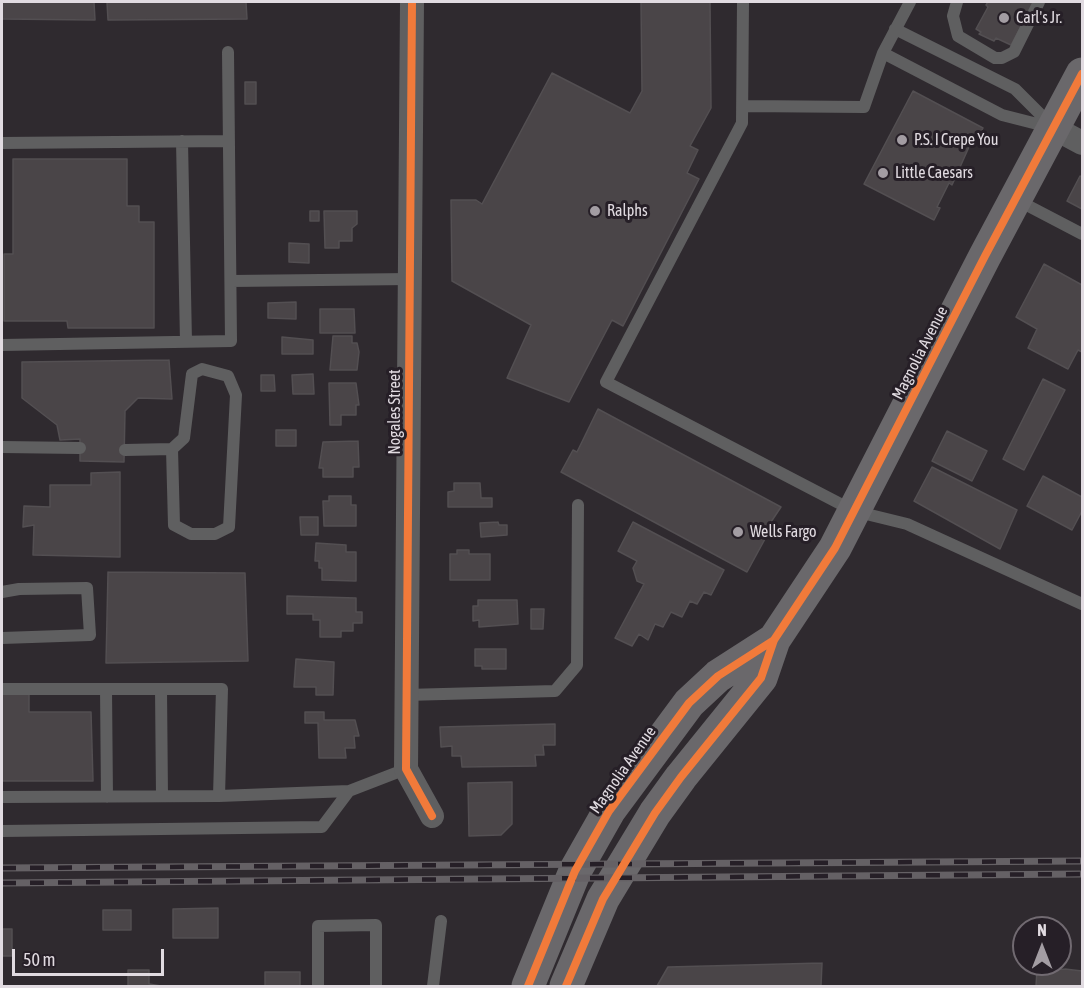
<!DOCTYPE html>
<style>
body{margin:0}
#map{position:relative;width:1084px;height:988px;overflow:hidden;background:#2f2a2f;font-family:"Asap Condensed",sans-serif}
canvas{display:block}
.frame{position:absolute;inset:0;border:3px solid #e1dbe1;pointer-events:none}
.north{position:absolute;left:1012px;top:916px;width:60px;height:60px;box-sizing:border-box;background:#261f27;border:2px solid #716a71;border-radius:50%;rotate:0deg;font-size:16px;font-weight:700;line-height:24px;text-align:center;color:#e1dbe1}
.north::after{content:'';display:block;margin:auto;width:21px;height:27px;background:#a39da3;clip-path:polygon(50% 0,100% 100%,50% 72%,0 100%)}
.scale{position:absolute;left:12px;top:949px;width:152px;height:27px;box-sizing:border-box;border:3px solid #e1dbe1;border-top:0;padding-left:8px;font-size:18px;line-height:21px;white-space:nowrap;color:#e1dbe1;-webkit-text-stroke:4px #261f27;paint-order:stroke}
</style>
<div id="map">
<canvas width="1084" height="988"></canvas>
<div class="frame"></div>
<div class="north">N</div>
<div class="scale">50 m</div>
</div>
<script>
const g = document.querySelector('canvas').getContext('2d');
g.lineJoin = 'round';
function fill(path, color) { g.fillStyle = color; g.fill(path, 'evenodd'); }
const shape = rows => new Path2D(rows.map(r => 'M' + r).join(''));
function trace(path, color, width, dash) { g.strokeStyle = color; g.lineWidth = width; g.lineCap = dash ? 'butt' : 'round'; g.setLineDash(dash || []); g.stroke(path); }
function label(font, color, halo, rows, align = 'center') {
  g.font = font + ' "Asap Condensed",sans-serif'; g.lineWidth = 6; g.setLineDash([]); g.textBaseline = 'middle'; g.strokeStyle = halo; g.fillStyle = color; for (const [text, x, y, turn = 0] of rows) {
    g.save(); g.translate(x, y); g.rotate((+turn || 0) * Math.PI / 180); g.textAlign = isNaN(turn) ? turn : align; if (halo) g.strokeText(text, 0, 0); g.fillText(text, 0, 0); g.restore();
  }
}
const building = shape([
 [2,2,94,2,95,20,2,19,2,2],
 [107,2,246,2,247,19,108,20,107,2],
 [641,2,710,2,711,108,690,146,698,150,687,173,699,179,623,326,612,320,569,402,507,378,531,325,452,281,451,200,476,200,482,204,552,73,630,113,642,91,641,2],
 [988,2,1034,2,1011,45,996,38,994,41,979,34,981,32,976,29,988,7,986,5,988,2],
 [245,82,256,82,256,104,245,104,245,82],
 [913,91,983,128,977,139,973,138,952,185,949,183,937,207,940,208,934,220,864,184,913,91],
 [13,159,127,159,127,206,139,206,139,222,154,222,154,328,68,328,67,321,4,321,4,254,13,254,13,159],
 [1080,176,1082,177,1082,209,1067,201,1080,176],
 [310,211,319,211,319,221,310,221,310,211],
 [324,211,357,211,357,224,352,228,352,241,339,241,339,248,325,248,324,211],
 [289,243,309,244,309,263,289,262,289,243],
 [1044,264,1082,285,1082,352,1078,350,1068,369,1028,348,1037,329,1016,317,1044,264],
 [296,302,296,319,268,318,268,303,296,302],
 [320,309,354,309,355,333,320,333,320,309],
 [333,336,352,336,352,343,357,343,359,352,357,370,330,370,333,336],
 [282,337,313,340,313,354,282,354,282,337],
 [169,360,172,399,138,398,125,411,124,462,80,461,80,439,60,440,57,425,22,398,22,362,169,360],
 [313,374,314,394,293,394,292,375,313,374],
 [261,375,274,375,275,391,261,391,261,375],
 [1043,379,1065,390,1024,470,1003,459,1043,379],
 [329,383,356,383,359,405,356,405,356,415,341,415,341,425,330,425,329,383],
 [598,409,781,507,761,537,765,539,747,572,561,472,573,450,577,452,598,409],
 [276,430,296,430,296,446,276,446,276,430],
 [947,431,987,451,972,481,932,461,947,431],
 [358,441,359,467,353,467,353,477,323,477,323,468,319,468,323,442,358,441],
 [932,467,1017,510,1000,549,914,501,932,467],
 [120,472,120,557,33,555,34,525,23,527,24,506,50,507,50,485,91,485,91,473,120,472],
 [1043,476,1082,497,1082,511,1072,530,1027,506,1043,476],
 [454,483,480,483,481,498,492,498,492,507,448,507,448,492,454,491,454,483],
 [329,496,351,496,351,505,356,505,356,526,324,526,323,501,329,501,329,496],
 [300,517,318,517,318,535,301,535,300,517],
 [498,522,499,525,507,525,507,535,481,537,480,523,498,522],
 [633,522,724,570,711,595,704,592,697,604,690,601,682,617,671,612,663,627,655,624,648,640,639,634,632,646,615,638,644,584,637,581,633,568,637,561,618,551,633,522],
 [316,543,346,545,346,552,356,552,356,581,322,580,322,568,319,568,319,561,315,561,316,543],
 [457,550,469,550,469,554,490,554,490,580,450,580,450,554,457,554,457,550],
 [108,572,245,573,248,661,106,663,108,572],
 [287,596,356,598,356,612,362,612,362,623,353,623,353,631,341,631,341,637,320,637,320,620,313,620,313,614,287,614,287,596],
 [478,600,517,600,518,624,479,627,479,620,473,621,473,606,478,606,478,600],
 [531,609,544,609,543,629,531,629,531,609],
 [475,649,506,649,506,669,482,669,482,666,475,666,475,649],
 [296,659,334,662,333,695,316,695,316,687,294,687,296,659],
 [2,693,29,693,29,712,91,712,93,781,2,781,2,693],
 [305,712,324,712,324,720,355,720,359,736,354,736,355,748,345,748,346,758,319,758,318,723,305,723,305,712],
 [555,724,555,745,543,745,544,755,535,755,536,766,462,767,461,756,452,756,452,746,441,747,440,727,555,724],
 [512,782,512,824,501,835,469,836,468,783,512,782],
 [218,908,218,938,173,938,173,909,218,908],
 [103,910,131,910,131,930,103,930,103,910],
 [2,929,12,929,12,956,2,956,2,929],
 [822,963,821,986,657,986,668,967,822,963],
 [1065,969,1082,971,1082,986,1036,986,1037,970,1065,969],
 [128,970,149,970,149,984,161,986,128,986,128,970],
 [265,972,300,972,300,986,265,986,265,972]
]);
const lane = shape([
 [743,2,742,123,606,382,854,511,907,524,1082,604],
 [957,2,953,16,958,36,995,58,1002,58,1014,52,1039,2],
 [895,29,1015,89,1051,125],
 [883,53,1002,115,1053,128],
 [744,106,864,107,883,53,910,2],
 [182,141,186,342],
 [2,143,229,141],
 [1017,200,1082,234],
 [231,281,410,279],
 [2,345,231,341,228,52],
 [2,447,80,448],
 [125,450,172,449,184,438,192,374,202,369,228,376,236,395,229,527,215,534,191,534,174,525,172,449],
 [2,592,19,589,87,588,90,635,2,638],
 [2,689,222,689,219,796,349,791,406,769],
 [106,689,107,797],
 [161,689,162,796],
 [406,695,555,691,577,665,578,505],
 [2,797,219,796],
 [2,831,322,827,349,791],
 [318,986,318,926,376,925,376,986],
 [433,986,441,921]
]);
const street = shape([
 [412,2,406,769,432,816],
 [1054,128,1082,143]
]);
const primary = shape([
 [528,986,575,871,609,811,689,703,718,676,774,640],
 [566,986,603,899,655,813,681,777,761,678,774,640,835,548,985,256,1082,74]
]);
const rail = shape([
 [2,868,1082,861],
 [2,883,1082,874]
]);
const cycleway = shape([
 [412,2,406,769,432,816],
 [528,986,575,871,609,811,689,703,718,676,774,640],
 [566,986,603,899,655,813,681,777,761,678,774,640,835,548,985,256,1082,74]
]);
const markers = [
 [1004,18,6,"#a39da3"],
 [902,140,6,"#a39da3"],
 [883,173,6,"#a39da3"],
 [595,211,6,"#a39da3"],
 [738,532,6,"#a39da3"]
];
const poiNames = [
 ["Carl's Jr.",1016,18],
 ["P.S. I Crepe You",914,140],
 ["Little Caesars",895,173],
 ["Ralphs",607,211],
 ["Wells Fargo",750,532]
];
const streetNames = [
 ["Magnolia Avenue",920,353,-63],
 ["Nogales Street",395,412,-90],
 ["Magnolia Avenue",623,770,-55]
];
fill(building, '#4a4548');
trace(building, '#534f52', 1.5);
trace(lane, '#5f5f60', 12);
trace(street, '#5f5f60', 24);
trace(primary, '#6a686b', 33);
trace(rail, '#656165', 7);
trace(rail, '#261f27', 4.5, [14]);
trace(cycleway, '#f17a3a', 8);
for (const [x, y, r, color] of markers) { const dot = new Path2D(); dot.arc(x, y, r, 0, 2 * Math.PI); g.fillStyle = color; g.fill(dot); trace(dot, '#261f27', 2); }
label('16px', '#e1dbe1', '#261f27', poiNames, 'left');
label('16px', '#e1dbe1', '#261f27', streetNames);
</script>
